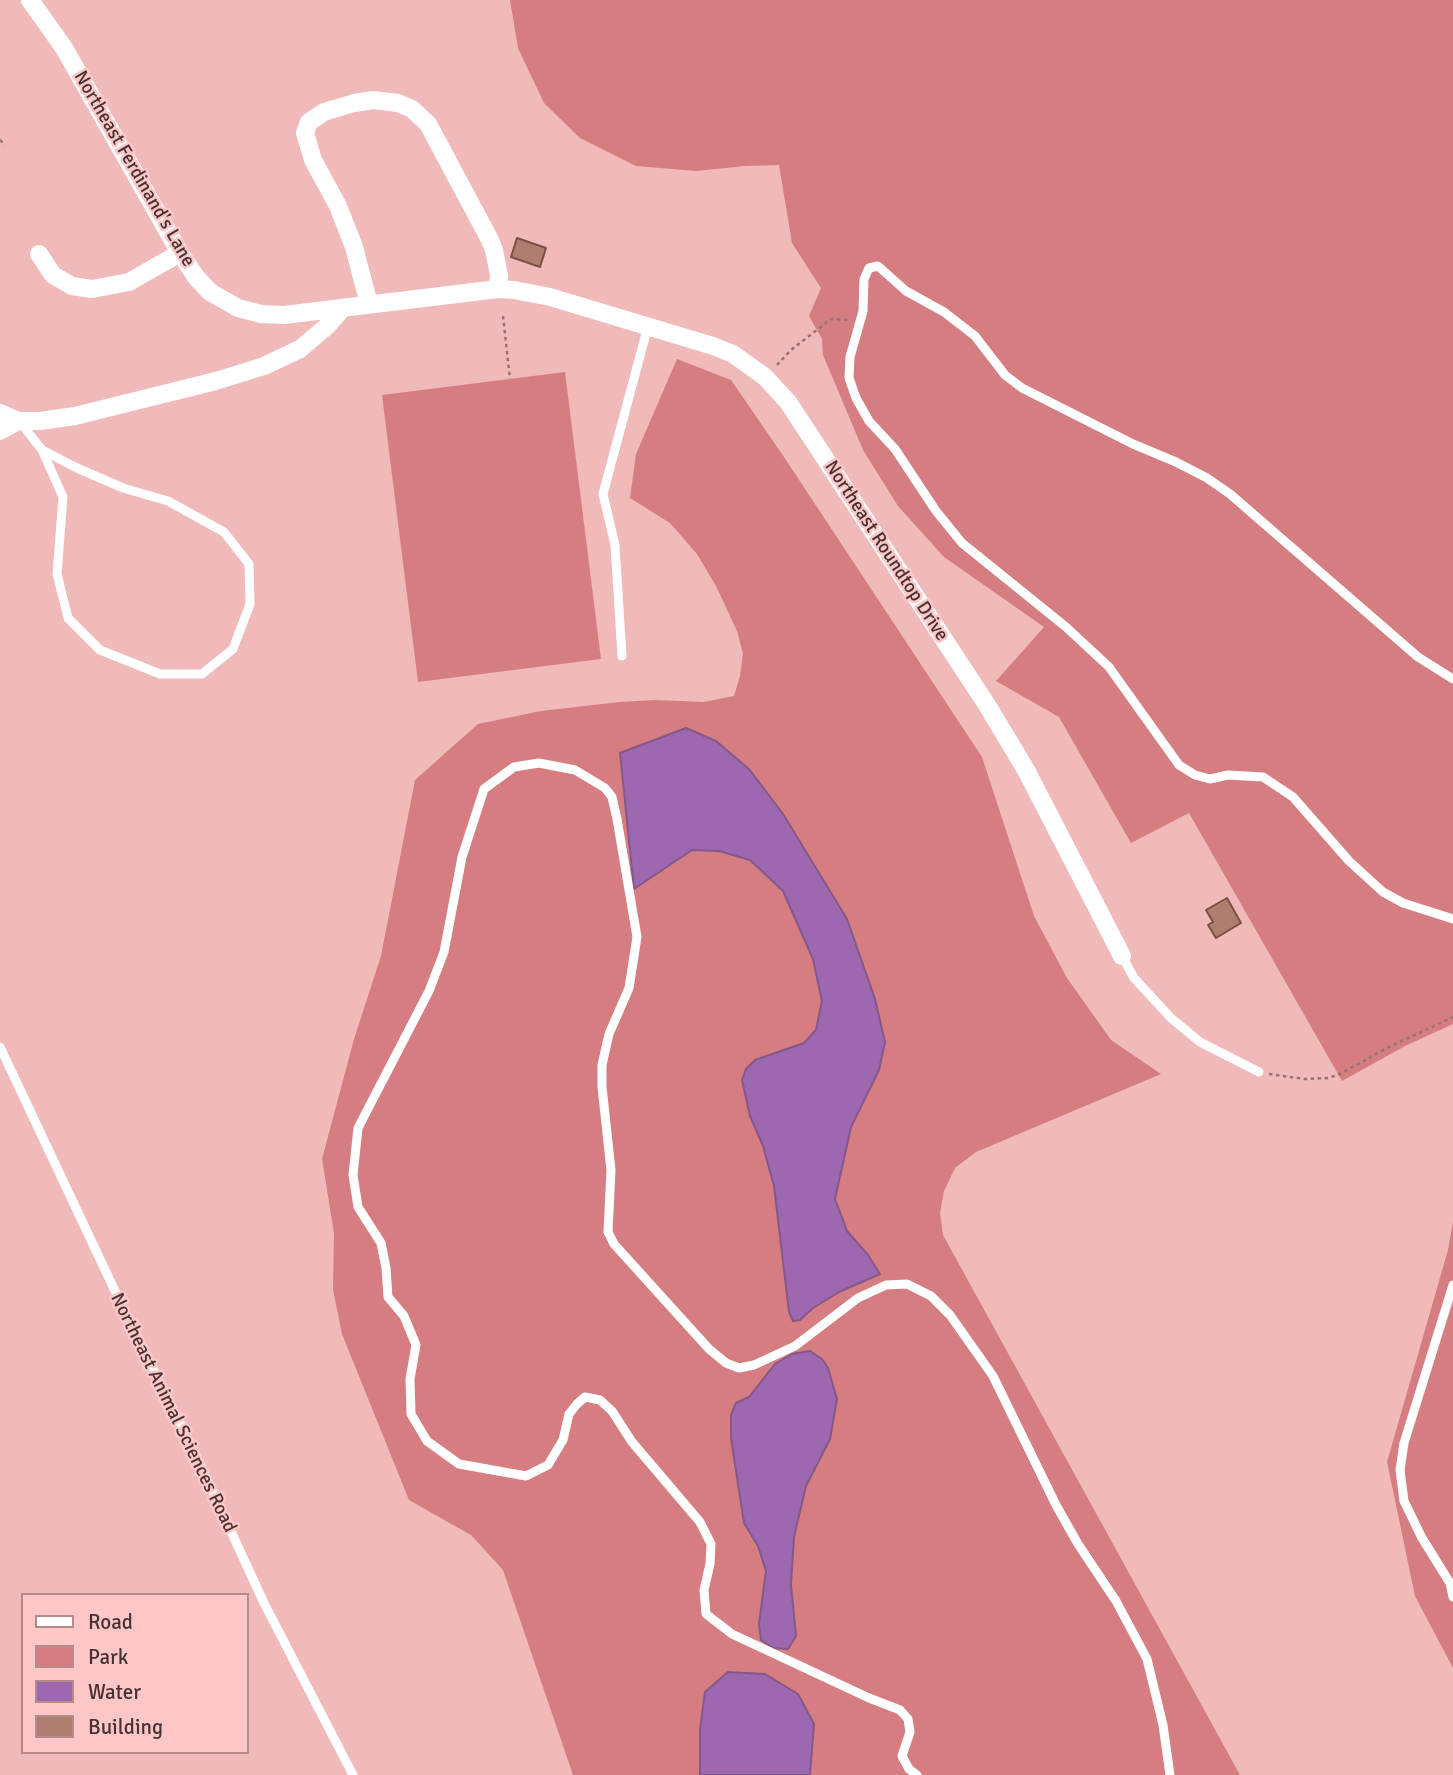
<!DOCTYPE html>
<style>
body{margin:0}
#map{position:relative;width:1453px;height:1775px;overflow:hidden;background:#f0b9ba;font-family:Signika,sans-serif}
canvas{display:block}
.legend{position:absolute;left:21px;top:1593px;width:228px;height:161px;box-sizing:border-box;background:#fdc6c7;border:2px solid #b48a8b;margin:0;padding:9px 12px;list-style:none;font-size:21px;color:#473132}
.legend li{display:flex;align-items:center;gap:14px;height:35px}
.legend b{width:35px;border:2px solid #b48a8b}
</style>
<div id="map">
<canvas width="1453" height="1775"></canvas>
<ul class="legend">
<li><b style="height:9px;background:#fff"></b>Road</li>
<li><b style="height:19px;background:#d57d81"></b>Park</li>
<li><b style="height:19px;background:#9e68b0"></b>Water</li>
<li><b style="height:19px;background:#ae7e70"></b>Building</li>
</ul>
</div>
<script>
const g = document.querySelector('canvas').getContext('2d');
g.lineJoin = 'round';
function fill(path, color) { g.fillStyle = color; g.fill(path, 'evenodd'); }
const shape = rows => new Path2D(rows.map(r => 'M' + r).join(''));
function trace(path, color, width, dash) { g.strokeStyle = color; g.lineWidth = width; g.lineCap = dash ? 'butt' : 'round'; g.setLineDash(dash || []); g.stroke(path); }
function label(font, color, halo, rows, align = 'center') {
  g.font = font + ' Signika,sans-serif'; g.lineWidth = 5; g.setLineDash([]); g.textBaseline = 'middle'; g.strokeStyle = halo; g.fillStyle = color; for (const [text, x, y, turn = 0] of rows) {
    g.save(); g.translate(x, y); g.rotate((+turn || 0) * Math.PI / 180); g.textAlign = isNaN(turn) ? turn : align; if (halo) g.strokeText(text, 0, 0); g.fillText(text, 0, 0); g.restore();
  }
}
const green = shape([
 [510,0,1453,0,1453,1024,1405,1046,1342,1081,1189,813,1131,843,1059,717,996,681,1044,627,944,557,898,506,863,450,823,355,822,339,809,316,821,288,792,243,779,165,745,166,696,171,636,166,580,138,544,103,518,48],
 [677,359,731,380,784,457,982,757,1034,916,1067,978,1111,1040,1161,1074,976,1152,955,1168,944,1191,940,1213,943,1235,1240,1775,573,1775,503,1570,471,1535,409,1500,342,1334,333,1290,334,1233,322,1159,354,1039,381,956,415,780,478,724,541,711,620,702,655,700,704,702,734,696,740,676,743,654,737,631,716,586,697,554,670,523,630,498,636,454],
 [565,372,601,659,418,682,382,395],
 [1453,1222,1453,1668,1415,1596,1387,1462,1448,1250]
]);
const water = shape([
 [686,728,716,741,749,769,783,814,847,919,875,999,885,1042,879,1070,851,1127,835,1199,847,1231,868,1255,880,1274,839,1292,813,1308,800,1320,793,1321,789,1312,774,1186,763,1146,750,1116,742,1080,746,1069,755,1060,804,1043,816,1030,822,1001,813,959,783,891,750,860,719,851,692,850,634,889,620,753,686,728],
 [810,1351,822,1359,828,1368,837,1399,830,1439,806,1486,794,1537,791,1585,796,1636,788,1649,773,1648,761,1640,759,1624,766,1571,758,1546,744,1523,731,1438,731,1415,736,1403,749,1397,775,1364,792,1354,810,1351],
 [728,1672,765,1674,798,1694,814,1724,810,1775,700,1775,700,1730,705,1692,728,1672]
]);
const building = shape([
 [517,238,546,248,540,267,511,257,517,238],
 [1227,898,1241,923,1216,938,1208,925,1213,922,1206,910,1227,898]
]);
const path = shape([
 [0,140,5,145],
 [503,316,510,379],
 [777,365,791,350,831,319,848,320],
 [1269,1074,1305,1079,1328,1078,1340,1074,1387,1048,1453,1017]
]);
const lane = shape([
 [20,422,42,450,63,497,57,574,68,618,100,650,160,674,202,674,233,649,250,604,249,564,224,532,168,501,123,488,77,468,42,450],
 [622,656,615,545,603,494,648,326],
 [1453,679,1418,657,1230,494,1207,478,1176,462,1133,444,1022,388,1005,375,975,336,944,312,906,291,878,266,869,268,864,279,863,311,850,357,849,378,856,398,869,421,895,449,936,511,962,543,1066,627,1109,667,1179,765,1195,775,1210,779,1228,775,1263,777,1293,797,1349,861,1383,892,1403,903,1453,919],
 [1122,956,1134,978,1171,1018,1200,1042,1259,1072],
 [0,1047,123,1308,194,1451,264,1603,353,1775],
 [1453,1285,1404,1443,1400,1470,1404,1501,1422,1538,1450,1583,1453,1597],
 [917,1775,909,1769,902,1756,910,1732,908,1719,900,1710,869,1698,732,1634,706,1614,704,1590,710,1564,711,1544,700,1522,632,1442,612,1411,600,1400,585,1397,577,1404,569,1414,563,1440,548,1465,526,1476,459,1464,427,1441,411,1414,410,1379,416,1345,404,1316,388,1297,386,1268,381,1243,358,1207,353,1175,358,1128,429,991,444,952,462,857,484,789,514,767,539,763,575,770,605,788,612,797,617,819,637,937,629,988,609,1034,602,1065,602,1087,611,1170,608,1232,614,1244,709,1349,726,1363,739,1368,754,1365,795,1346,858,1298,886,1285,907,1284,931,1296,950,1315,993,1376,1056,1505,1078,1544,1116,1601,1147,1659,1163,1725,1170,1775]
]);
const street = shape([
 [30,0,64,48,180,253,196,277,210,292,238,308,261,314,284,315,498,289,514,290,550,297,713,346,733,354,765,377,788,402,987,705,1026,770,1122,956],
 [39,254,53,275,72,286,92,289,129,282,180,253],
 [369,304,354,247,338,206,313,160,305,133,309,122,324,112,354,103,373,100,398,103,412,109,428,124,489,238,494,250,499,275,498,289],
 [0,413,18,421,40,421,75,416,216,381,264,366,300,349,326,327,342,309],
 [0,431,18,421]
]);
const streetNames = [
 ["Northeast Ferdinand's Lane",134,169,60],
 ["Northeast Roundtop Drive",886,551,57],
 ["Northeast Animal Sciences Road",173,1413,64]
];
fill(green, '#d57d81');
fill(water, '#9e68b0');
trace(water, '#84588a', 2);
fill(building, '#ae7e70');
trace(building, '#7c5043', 2);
trace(path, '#997374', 2.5, [3.5, 3.5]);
trace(lane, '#fff', 9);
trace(street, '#fff', 18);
label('19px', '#473132', '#fdc6c7', streetNames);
</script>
